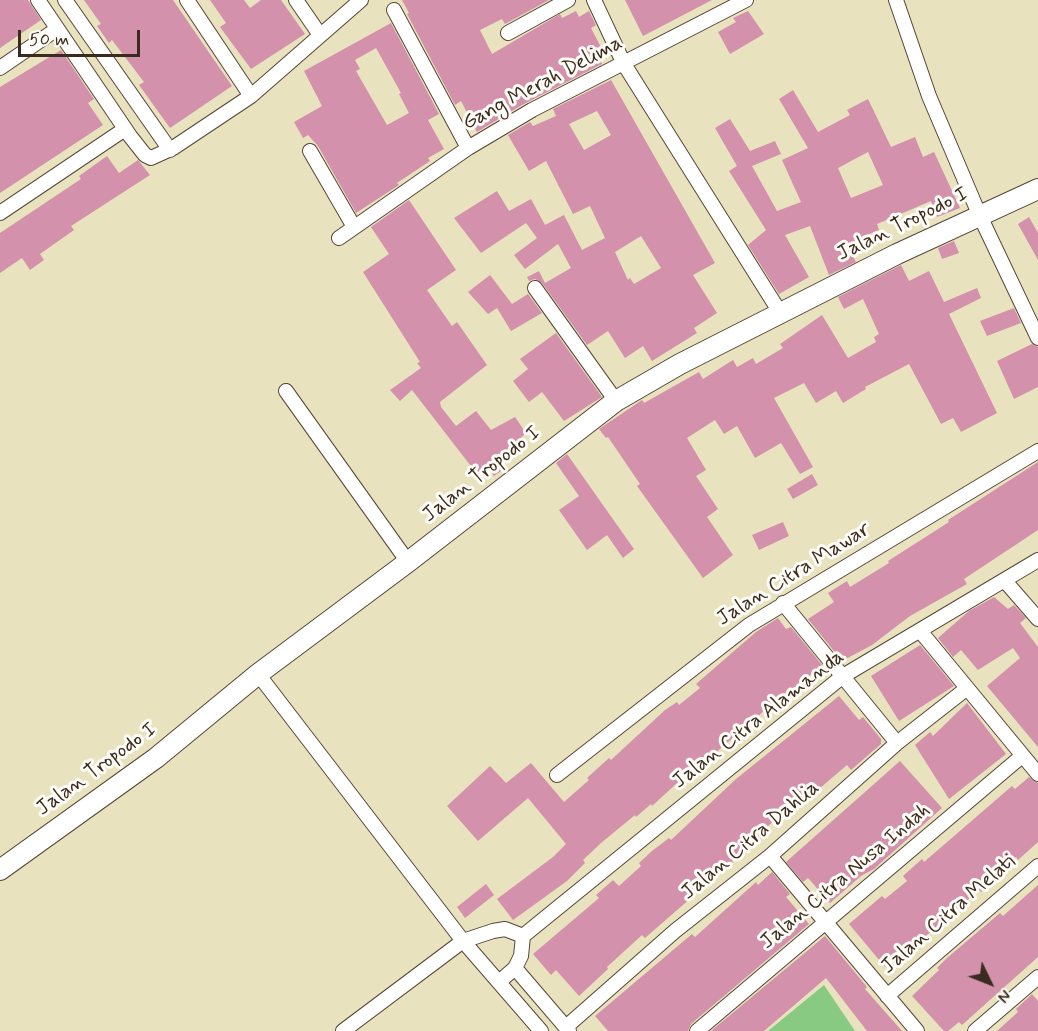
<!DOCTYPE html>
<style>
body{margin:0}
#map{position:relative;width:1038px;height:1031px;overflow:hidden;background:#e9e2bf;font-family:Mynerve,sans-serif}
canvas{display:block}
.north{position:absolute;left:960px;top:953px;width:60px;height:60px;-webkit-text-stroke:4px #fdfcf7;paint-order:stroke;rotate:133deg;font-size:16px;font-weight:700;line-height:24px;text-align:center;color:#3b2a1e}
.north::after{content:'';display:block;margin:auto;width:21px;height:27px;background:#3b2a1e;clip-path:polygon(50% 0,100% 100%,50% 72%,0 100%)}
.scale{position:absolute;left:18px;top:30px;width:122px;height:27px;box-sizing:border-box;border:3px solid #3b2a1e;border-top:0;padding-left:8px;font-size:18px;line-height:21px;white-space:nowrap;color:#3b2a1e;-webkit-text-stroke:4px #fdfcf7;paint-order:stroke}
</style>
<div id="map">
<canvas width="1038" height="1031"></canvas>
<div class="north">N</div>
<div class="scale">50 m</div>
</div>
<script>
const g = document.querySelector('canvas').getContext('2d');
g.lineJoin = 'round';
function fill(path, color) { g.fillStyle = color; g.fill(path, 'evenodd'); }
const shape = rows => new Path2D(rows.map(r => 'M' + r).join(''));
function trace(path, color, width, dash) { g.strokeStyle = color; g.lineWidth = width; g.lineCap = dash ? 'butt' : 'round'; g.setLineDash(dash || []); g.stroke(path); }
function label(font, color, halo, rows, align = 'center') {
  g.font = font + ' Mynerve,sans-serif'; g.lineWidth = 6; g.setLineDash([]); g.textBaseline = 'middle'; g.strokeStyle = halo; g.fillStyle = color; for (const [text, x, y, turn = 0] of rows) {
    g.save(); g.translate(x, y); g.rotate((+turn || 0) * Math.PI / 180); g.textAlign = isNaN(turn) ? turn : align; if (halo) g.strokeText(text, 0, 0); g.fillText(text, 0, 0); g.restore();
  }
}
const green = shape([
 [824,985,855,1031,768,1031]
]);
const building = shape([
 [0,0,28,0,41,20,0,48],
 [84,0,173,0,232,86,170,128,139,85,144,82,112,40,109,43,97,26,101,24],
 [210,0,244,0,250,8,261,0,281,0,305,34,251,69,220,27,226,23],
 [402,0,549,0,505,24,502,19,480,30,492,54,560,14,562,18,576,11,579,17,589,11,596,25,591,28,605,55,599,58,602,64,522,105,477,132,461,101,455,105,407,14,409,13],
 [625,0,712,0,643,36],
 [748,11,764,34,730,54,718,32,736,22,733,18],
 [391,23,439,114,428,120,444,149,428,158,430,161,397,183,399,185,356,213,318,146,308,135,303,138,294,122,322,106,304,71],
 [376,48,401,93,399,94,409,113,387,125,356,71,360,69,355,60],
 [61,50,94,99,88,103,103,125,0,193,0,87],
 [611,80,715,263,693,275,717,313,694,328,697,333,652,361,643,346,625,358,608,331,587,345,542,283,535,279,529,281,527,277,539,271,545,283,571,268,558,244,525,269,514,255,537,238,526,223,481,253,454,218,497,191,509,211,531,199,545,225,564,215,582,250,605,238,590,206,573,214,546,161,529,171,508,135,530,122,533,126,556,116,553,109],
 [597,111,611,135,584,150,569,124],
 [641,236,661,268,634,284,630,278,628,280,615,252],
 [793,90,818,132,850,115,847,110,868,99,891,147,915,137,923,157,934,152,960,208,937,217,931,201,877,224,879,230,865,236,866,239,847,245,856,262,829,275,810,226,785,235,809,277,779,294,748,245,766,230,729,171,737,166,715,128,730,119,750,151,775,141,781,154,752,166,777,211,801,202,782,160,808,148,779,99],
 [868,152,883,185,851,198,838,168],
 [107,156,119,173,138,160,150,175,71,226,74,230,40,254,44,260,30,270,22,258,0,273,0,233,81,179,79,176],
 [409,200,456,270,427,290,452,326,457,322,487,365,440,402,441,407,456,426,476,411,491,430,515,417,526,433,497,459,504,469,494,476,486,465,477,474,412,390,400,401,390,390,421,368,417,363,420,362,363,272,389,254,371,227],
 [1029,217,1038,233,1038,260,1018,224],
 [954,241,959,253,942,259,938,248],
 [901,265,909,281,929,271,944,302,977,288,981,298,949,314,997,413,961,432,953,418,941,424,909,364,865,387,866,389,843,403,836,391,816,403,804,383,774,398,813,467,800,474,781,443,755,458,737,426,724,434,715,420,687,438,706,470,696,476,718,509,707,517,733,555,703,578,637,486,640,484,608,437,606,438,599,429,642,400,644,403,699,372,703,379,733,360,737,367,753,358,756,364,783,348,780,344,822,315,848,358,876,342,874,337,879,334,863,299,844,309,838,297],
 [490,275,512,304,528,294,542,313,511,331,497,308,488,314,468,292],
 [1014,308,1021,323,987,336,980,321],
 [556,333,602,397,564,421,542,392,529,402,513,381,528,369,520,359],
 [1032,344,1038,347,1038,387,1014,399,997,361],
 [567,454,634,549,623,558,607,535,587,550,559,510,579,496,556,463],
 [1038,462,1038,530,964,579,967,584,910,616,872,645,842,661,808,619,834,602,828,593,847,581,850,587,889,563,888,561,949,522,948,520],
 [812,474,818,485,793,499,787,489],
 [783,522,789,536,759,550,752,535],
 [994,597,1008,609,1014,605,1026,618,1020,623,1038,647,1038,747,987,686,1020,658,1013,648,978,670,961,650,953,657,938,638,969,611],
 [778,618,786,629,791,627,822,665,773,707,771,705,690,775,688,773,652,806,651,804,636,817,635,815,601,843,583,860,585,863,567,881,513,920,497,899,553,857,566,844,528,798,478,841,447,806,490,766,506,783,531,763,564,802,589,780,587,778,609,758,611,760,665,710,677,702,679,705,700,688,696,684,756,632],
 [920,645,954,686,899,721,871,676],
 [839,696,859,720,863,717,881,739,881,744,851,770,847,765,785,818,782,814,761,832,764,836,706,883,707,884,645,938,642,935,607,967,608,969,579,996,556,970,551,975,533,954,599,898,596,895,613,880,619,886,641,866,639,863,652,851,669,838,671,840,736,779],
 [967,703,1006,754,949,799,915,745,930,732,933,736],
 [900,761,942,808,874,869,861,876,830,903,808,878,803,882,786,862],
 [1029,777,1038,783,1038,842,1018,860,1016,857,989,881,991,883,981,892,979,890,898,960,896,958,885,967,849,924,882,896,885,899,907,881,903,876,922,859,924,862,1012,786,1015,789],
 [772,872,790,894,786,897,809,924,691,1024,688,1031,608,1031,595,1016,692,934,695,937,756,882,758,885],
 [486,884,494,895,465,918,457,907],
 [1038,885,1038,957,962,1025,959,1022,948,1031,944,1031,912,996,939,970,937,968,947,958,1000,913,1003,916],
 [825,936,867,987,865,989,902,1031,867,1031,826,978,764,1031,711,1031],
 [1032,994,1038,1001,1038,1031,997,1031,1018,1012,1016,1009]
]);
const street = shape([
 [38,0,130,136,145,155,151,158,173,148,251,96,361,0],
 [65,0,170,150],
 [187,0,251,96],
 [296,0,320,35],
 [594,0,624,64,781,314],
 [896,0,929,96,979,214,1038,338],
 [394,10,468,148],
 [508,33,568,0],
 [0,68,57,29],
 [310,151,354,227],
 [0,213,125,129],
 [339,238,468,148,532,110,746,0],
 [535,288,616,401],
 [286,391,408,562],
 [1005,581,1038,619],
 [783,603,897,743],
 [921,632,1038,774],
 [258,674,463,941,541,1031],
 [557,775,749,625,1038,451],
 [770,856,917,1031],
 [523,936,843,676,1038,560],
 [515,968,569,1031],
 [499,982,515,968,521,956,523,936],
 [887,996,1038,866],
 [566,1027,675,931,770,856,897,743,966,689],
 [343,1031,463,941,493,931,505,929,523,936],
 [697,1031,1022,756],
 [975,1031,1038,977]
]);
const secondary = shape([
 [0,870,156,758,258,674,408,562,616,401,680,364,897,254,1038,189]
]);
const streetNames = [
 ["Gang Merah Delima",543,84,-28],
 ["Jalan Tropodo I",903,225,-26],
 ["Jalan Tropodo I",482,475,-38],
 ["Jalan Citra Mawar",794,575,-32],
 ["Jalan Citra Alamanda",759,720,-38],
 ["Jalan Tropodo I",97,770,-36],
 ["Jalan Citra Dahlia",751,841,-40],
 ["Jalan Citra Nusa Indah",846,877,-40],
 ["Jalan Citra Melati",949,915,-41]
];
fill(green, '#88ca82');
fill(building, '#d391ab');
trace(street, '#554636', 16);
trace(secondary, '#554636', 22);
trace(street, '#fff', 14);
trace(secondary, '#fff', 20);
label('21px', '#3b2a1e', '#fdfcf7', streetNames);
</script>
